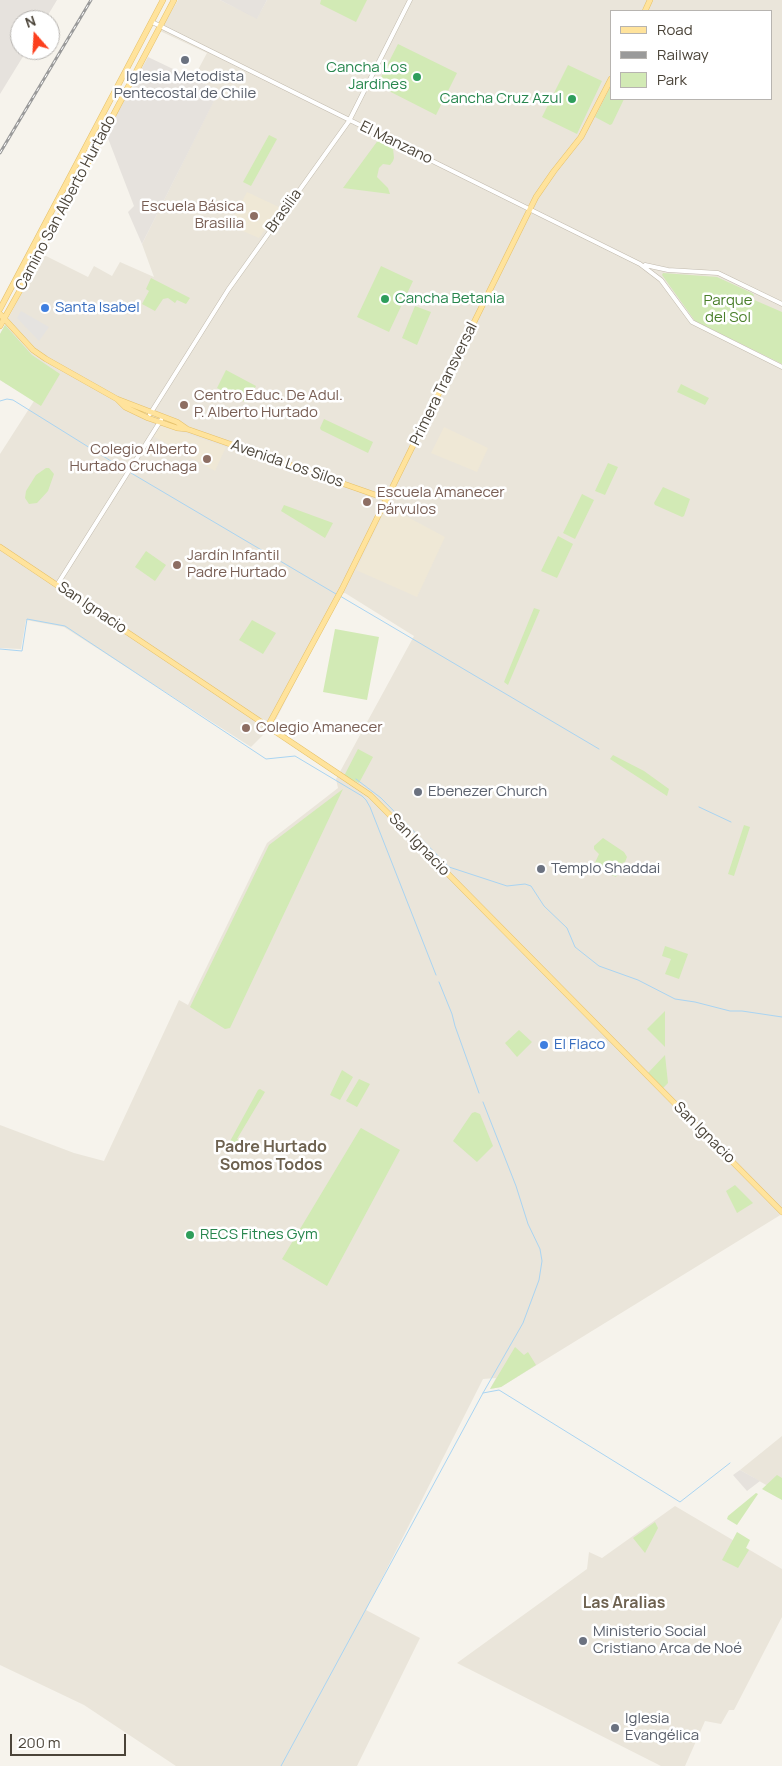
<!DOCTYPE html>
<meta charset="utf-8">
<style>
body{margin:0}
#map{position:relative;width:782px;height:1766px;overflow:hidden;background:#f6f3ec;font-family:Manrope,sans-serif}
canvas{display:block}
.legend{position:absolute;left:610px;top:10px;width:162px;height:90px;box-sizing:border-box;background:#fff;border:1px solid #b7b4b0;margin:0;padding:6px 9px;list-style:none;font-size:15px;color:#4b4439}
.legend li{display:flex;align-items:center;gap:10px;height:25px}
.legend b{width:25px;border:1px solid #b7b4b0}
.north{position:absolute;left:10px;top:10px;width:50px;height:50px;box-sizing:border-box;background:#fff;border:1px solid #b7b4b0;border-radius:50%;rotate:341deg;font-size:14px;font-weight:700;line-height:20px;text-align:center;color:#4b4439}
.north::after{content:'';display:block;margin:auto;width:18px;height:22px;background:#fc3f1d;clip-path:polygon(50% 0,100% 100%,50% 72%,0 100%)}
.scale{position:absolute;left:10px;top:1734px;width:116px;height:22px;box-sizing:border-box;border:2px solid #4b4439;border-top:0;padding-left:6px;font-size:15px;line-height:18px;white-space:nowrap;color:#4b4439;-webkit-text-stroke:4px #fff;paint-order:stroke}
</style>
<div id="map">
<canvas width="782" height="1766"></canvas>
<ul class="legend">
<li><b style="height:6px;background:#ffe39c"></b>Road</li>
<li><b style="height:6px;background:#9a9a9a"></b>Railway</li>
<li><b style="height:14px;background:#d2eab5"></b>Park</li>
</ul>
<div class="north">N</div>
<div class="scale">200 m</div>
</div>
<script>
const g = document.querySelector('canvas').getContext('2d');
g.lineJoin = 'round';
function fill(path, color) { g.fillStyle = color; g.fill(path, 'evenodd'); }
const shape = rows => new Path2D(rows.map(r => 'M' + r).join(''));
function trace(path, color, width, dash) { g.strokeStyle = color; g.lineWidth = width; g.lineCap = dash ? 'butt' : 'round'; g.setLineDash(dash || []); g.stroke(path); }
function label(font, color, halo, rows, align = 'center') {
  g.font = font + ' Manrope,sans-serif'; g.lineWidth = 5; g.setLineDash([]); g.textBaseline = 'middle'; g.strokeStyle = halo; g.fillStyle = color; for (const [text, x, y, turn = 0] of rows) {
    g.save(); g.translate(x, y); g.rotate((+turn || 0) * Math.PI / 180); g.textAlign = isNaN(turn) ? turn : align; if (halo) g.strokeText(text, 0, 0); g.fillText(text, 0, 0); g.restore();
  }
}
const residential = shape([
 [178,0,220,0,257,18,267,0,782,0,782,1214,501,1387,490,1389,496,1378,483,1379,366,1610,420,1638,357,1766,176,1766,84,1705,0,1665,0,1125,74,1153,104,1161,179,1000,188,1005,267,843,338,788,336,779,414,636,345,593,341,594,273,725,251,747,64,627,26,620,21,649,0,648,0,454,34,401,0,380,0,334,42,254,88,277,94,266,112,276,120,262,154,277,142,244,218,92,193,79,207,53,160,31],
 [611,11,771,11,771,99,611,99],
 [782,1436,782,1494,740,1470],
 [675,1506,782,1569,782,1617,734,1710,729,1710,721,1724,705,1721,685,1766,661,1766,457,1663,587,1569,589,1552,602,1558]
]);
const industrial = shape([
 [0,0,57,0,45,20,20,20,20,50,27,50,0,94],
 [220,0,267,0,257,19],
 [148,57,219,91,142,244,128,212,134,206,106,133],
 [740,1470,760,1481,747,1491,733,1475]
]);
const education = shape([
 [247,192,281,208,259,238,229,225],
 [161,425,226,447,215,471,153,436],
 [444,427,488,448,477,472,431,453],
 [387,506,445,537,417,597,356,570]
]);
const green = shape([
 [321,0,367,0,356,22,320,4],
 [398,44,457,73,436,115,377,85],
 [568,65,602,81,577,134,542,117],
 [611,86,611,99,624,99,612,124,610,125,595,117],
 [269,135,277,139,251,186,243,182],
 [379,139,390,144,393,148,394,158,393,161,390,165,383,164,379,168,377,177,388,188,390,194,343,188],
 [381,266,413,281,389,332,357,317],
 [663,273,717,277,752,293,754,295,752,299,782,312,782,364,695,321,662,275],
 [151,278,190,298,186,304,177,300,175,303,168,298,163,299,155,311,142,304,149,291,146,289],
 [415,306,431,312,417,345,402,338],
 [5,325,32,355,60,374,41,406,0,380,0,334],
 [226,370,256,386,247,403,217,388],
 [681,384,709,398,705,405,677,392],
 [324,419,373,442,368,453,321,430,320,428],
 [608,463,618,467,605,495,595,491],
 [46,468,49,468,54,474,48,491,37,503,29,504,25,498,26,491,36,475],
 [663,487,690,499,684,516,682,517,655,505,654,503],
 [582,494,594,500,575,539,563,533],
 [284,505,333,523,325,538,281,511],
 [558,536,573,544,557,578,541,571],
 [146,551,166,565,155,581,135,567],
 [534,608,540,610,508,685,504,682],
 [252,620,276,633,263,654,239,640],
 [335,629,379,637,367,700,323,692],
 [358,749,373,757,359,783,344,776],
 [613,755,644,771,669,789,667,796,610,759],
 [343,789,230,1028,225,1029,190,1007,269,845],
 [744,825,750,827,734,876,728,874],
 [603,838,624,852,627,857,625,862,622,863,616,877,593,867,599,854,594,849,594,846],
 [665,946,688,954,679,979,665,974,671,959,662,956],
 [665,1011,665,1047,647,1029],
 [519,1030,532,1042,517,1057,505,1043],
 [665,1055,668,1083,663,1088,648,1073],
 [342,1070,353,1077,340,1100,330,1095],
 [359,1079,370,1084,357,1107,346,1101],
 [260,1089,265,1092,237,1139,247,1145,242,1155,229,1147,228,1145,258,1090],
 [475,1112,480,1114,493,1146,477,1162,453,1141,472,1113],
 [361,1128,400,1150,327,1286,282,1259,360,1129],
 [735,1185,753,1203,737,1213,726,1191],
 [515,1347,524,1355,528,1352,536,1365,501,1387,490,1389],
 [777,1475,782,1478,782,1500,762,1489],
 [756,1493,758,1494,737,1525,727,1519,728,1516],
 [655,1522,658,1528,645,1553,633,1538],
 [737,1532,750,1540,746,1548,749,1550,738,1568,722,1560]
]);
const parking = shape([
 [21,311,49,327,39,341,17,318]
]);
const stream = shape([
 [0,401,7,399,13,400,127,471],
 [131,473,336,594],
 [340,596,599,749],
 [0,649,22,651,27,619,65,626,266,759,295,756,362,796,366,800,370,807,436,975],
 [356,779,381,798,449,867,507,886,525,884,531,886,544,906,567,928,575,947,599,966,638,980,675,999,695,1002,730,1011,742,1011,782,1017],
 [699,807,731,822],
 [439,982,452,1014,455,1026,479,1093],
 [483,1393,499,1390,680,1502,730,1463],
 [281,1766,483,1393,523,1323,539,1280,542,1261,540,1249,528,1224,516,1186,483,1102]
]);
const minor = shape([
 [152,22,640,264,661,280,692,322,782,367],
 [645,265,668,270,718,273,782,304],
 [150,414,228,290,349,121,410,0],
 [57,585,161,420]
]);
const major = shape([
 [645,11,650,0],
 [0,309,163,0],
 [0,314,33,350,46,359,117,399,177,422,187,429],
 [0,326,33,267,174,0],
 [117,399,125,407,148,418,177,428,187,429,387,499],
 [0,547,370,795,782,1212],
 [268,726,342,589,536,197,554,171,581,137,611,79]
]);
const rail = shape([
 [0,153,91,0]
]);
const markers = [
 [185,60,5,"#6b7280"],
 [417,77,5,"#2e9e5b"],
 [572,99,5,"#2e9e5b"],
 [254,216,5,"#8d6e63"],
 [385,299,5,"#2e9e5b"],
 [45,308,5,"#3f7fe0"],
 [184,405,5,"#8d6e63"],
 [207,459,5,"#8d6e63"],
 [367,502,5,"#8d6e63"],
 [177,565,5,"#8d6e63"],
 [246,728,5,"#8d6e63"],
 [418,792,5,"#6b7280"],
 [541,869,5,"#6b7280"],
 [544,1045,5,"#3f7fe0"],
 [190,1235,5,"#2e9e5b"],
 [583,1641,5,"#6b7280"],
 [615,1728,5,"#6b7280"]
];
const leisureNames = [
 ["Cancha Los",407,68],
 ["Jardines",407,85],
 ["Cancha Cruz Azul",562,99],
 ["Cancha Betania",395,299,"left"],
 ["RECS Fitnes Gym",200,1235,"left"]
];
const worshipNames = [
 ["Iglesia Metodista",185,77,"center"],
 ["Pentecostal de Chile",185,94,"center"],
 ["Ebenezer Church",428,792],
 ["Templo Shaddai",551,869],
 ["Ministerio Social",593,1632],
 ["Cristiano Arca de Noé",593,1649],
 ["Iglesia",625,1719],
 ["Evangélica",625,1736]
];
const streetNames = [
 ["El Manzano",396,143,26],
 ["Camino San Alberto Hurtado",66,203,-62],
 ["Brasilia",284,211,-54],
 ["Primera Transversal",444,384,-64],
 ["Avenida Los Silos",287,464,19],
 ["San Ignacio",92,608,34],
 ["San Ignacio",419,845,46],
 ["San Ignacio",704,1133,45]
];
const educationNames = [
 ["Escuela Básica",244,207,"right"],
 ["Brasilia",244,224,"right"],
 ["Centro Educ. De Adul.",194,396],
 ["P. Alberto Hurtado",194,413],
 ["Colegio Alberto",197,450,"right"],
 ["Hurtado Cruchaga",197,467,"right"],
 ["Escuela Amanecer",377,493],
 ["Párvulos",377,510],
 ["Jardín Infantil",187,556],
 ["Padre Hurtado",187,573],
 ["Colegio Amanecer",256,728]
];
const parkNames = [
 ["Parque",728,301],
 ["del Sol",728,318]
];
const shopNames = [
 ["Santa Isabel",55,308],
 ["El Flaco",554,1045]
];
const neighbourhoodNames = [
 ["Padre Hurtado",271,1148],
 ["Somos Todos",271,1166],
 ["Las Aralias",624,1604]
];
fill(residential, '#eae5da');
fill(industrial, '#e6e2dd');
fill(education, '#efe8d6');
fill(green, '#d2eab5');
fill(parking, '#e5e3e0');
trace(stream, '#a9d4f2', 1);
trace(minor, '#c2bbae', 5);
trace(major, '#e6c16a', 6);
trace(minor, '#fff', 4);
trace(major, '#ffe39c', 5);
trace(rail, '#9a9a9a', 3);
trace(rail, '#fff', 1, [4]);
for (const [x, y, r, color] of markers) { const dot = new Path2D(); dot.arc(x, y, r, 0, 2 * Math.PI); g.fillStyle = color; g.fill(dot); trace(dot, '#fff', 2); }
label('15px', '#27864d', '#fff', leisureNames, 'right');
label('15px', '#5b616d', '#fff', worshipNames, 'left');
label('15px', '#4b4439', '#fff', streetNames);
label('15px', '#785e54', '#fff', educationNames, 'left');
label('15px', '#4a7f2a', '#fff', parkNames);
label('15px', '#366cbe', '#fff', shopNames, 'left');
label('bold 16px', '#6e6250', '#fff', neighbourhoodNames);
</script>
